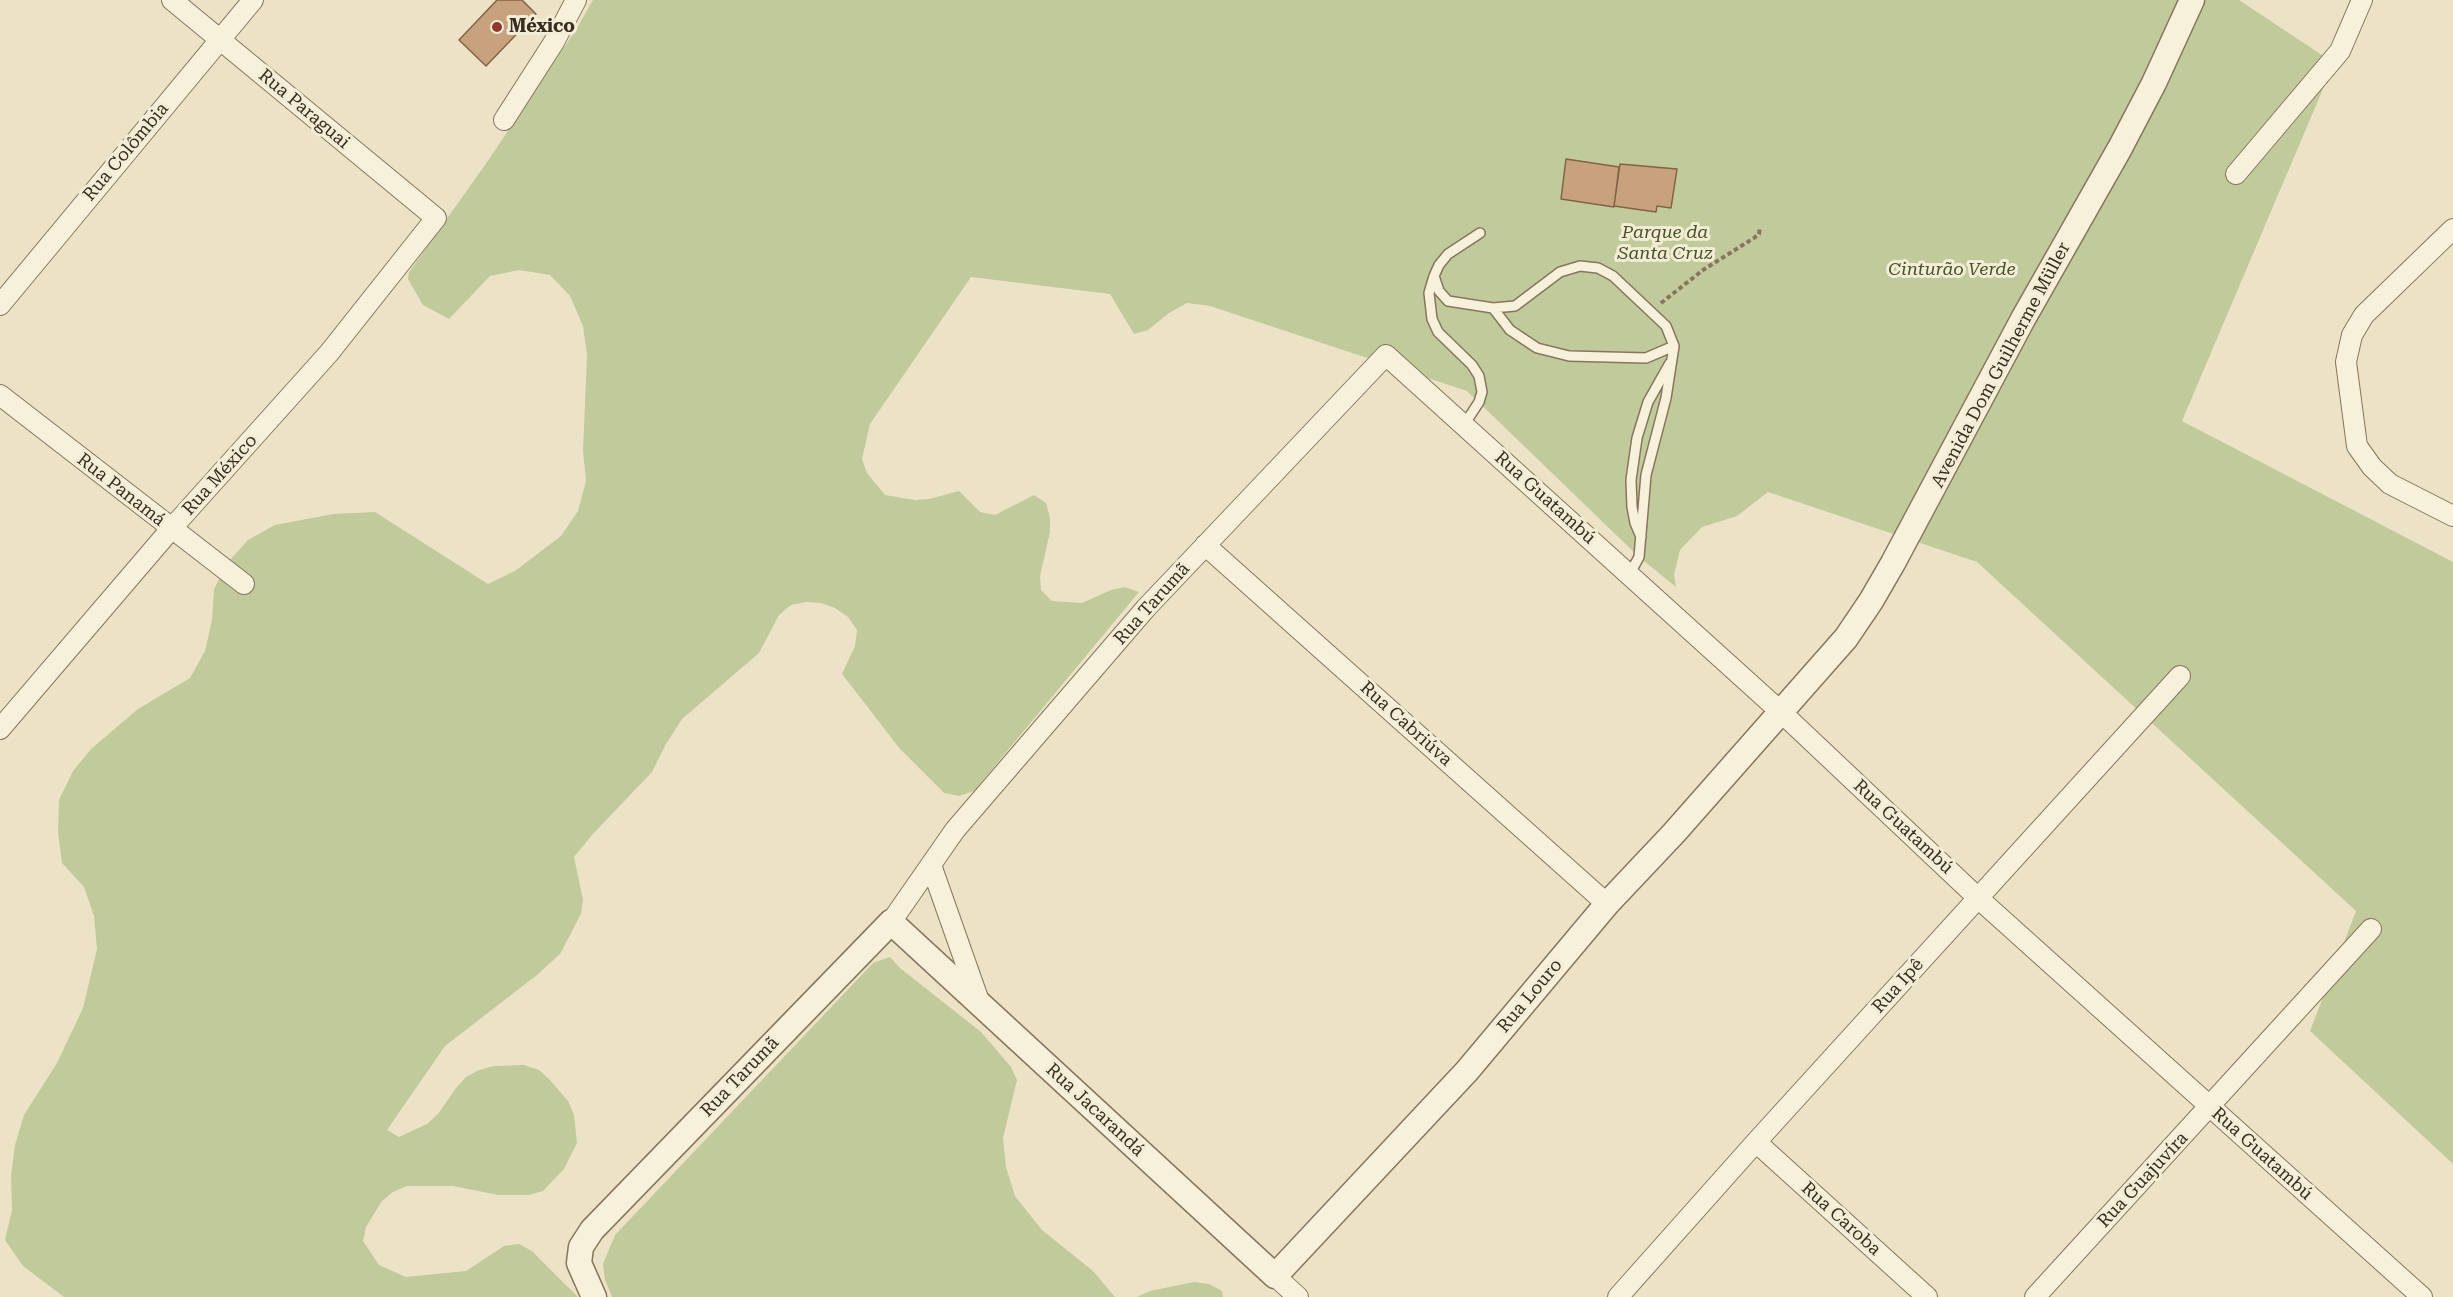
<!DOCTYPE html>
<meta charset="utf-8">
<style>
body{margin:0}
canvas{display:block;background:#ece3c7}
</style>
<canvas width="2453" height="1297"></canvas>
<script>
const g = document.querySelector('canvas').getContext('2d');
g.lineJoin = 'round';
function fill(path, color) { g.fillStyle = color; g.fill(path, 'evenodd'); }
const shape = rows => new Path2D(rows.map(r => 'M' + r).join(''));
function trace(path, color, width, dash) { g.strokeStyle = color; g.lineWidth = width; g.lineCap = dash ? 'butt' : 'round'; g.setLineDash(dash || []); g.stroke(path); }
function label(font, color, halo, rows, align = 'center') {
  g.font = font + ' "Roboto Serif",serif'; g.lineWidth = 6; g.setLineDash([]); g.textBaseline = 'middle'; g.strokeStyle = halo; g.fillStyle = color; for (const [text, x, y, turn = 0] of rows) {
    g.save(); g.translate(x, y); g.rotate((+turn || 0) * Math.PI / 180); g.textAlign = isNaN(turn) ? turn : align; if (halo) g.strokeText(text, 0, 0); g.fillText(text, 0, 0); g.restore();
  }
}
const green = shape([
 [593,0,2239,0,2334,63,2182,421,2453,562,2453,1164,2310,1031,2356,911,1977,562,1768,492,1737,516,1702,527,1680,550,1674,575,1676,587,1639,557,1467,391,1210,306,1187,303,1169,313,1148,330,1134,334,1110,294,971,277,870,424,862,459,867,473,885,495,915,500,929,499,959,491,980,512,995,515,1034,495,1046,503,1050,518,1050,532,1040,576,1041,590,1052,601,1082,603,1111,590,1125,587,1139,592,974,791,959,796,944,793,900,749,842,674,855,646,857,630,848,617,835,608,821,603,806,602,791,605,779,615,759,653,682,719,666,744,652,772,592,835,574,857,583,900,581,914,560,954,537,975,445,1046,387,1130,399,1137,427,1124,438,1114,456,1088,466,1077,479,1070,494,1066,524,1065,539,1070,549,1079,568,1101,574,1115,577,1143,564,1169,543,1191,529,1195,498,1195,453,1186,407,1186,393,1192,382,1201,366,1227,363,1241,379,1265,406,1277,466,1271,504,1246,519,1244,532,1251,578,1297,64,1297,23,1266,5,1240,12,1210,11,1176,15,1145,24,1115,57,1063,83,1008,97,949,94,916,84,887,62,863,58,832,59,800,73,771,92,748,138,709,190,678,205,651,212,620,214,589,228,562,248,540,275,525,333,514,375,512,488,584,515,571,561,536,578,511,586,481,583,451,587,355,583,326,570,296,550,275,519,270,490,276,449,319,423,305,408,279,409,272,485,165,577,28],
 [890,957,900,968,981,1032,1011,1067,1017,1080,1003,1138,1006,1167,1015,1196,1042,1230,1093,1271,1115,1297,612,1297,605,1280,603,1264,615,1235,873,963],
 [1194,1282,1209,1284,1222,1291,1223,1297,1137,1297,1150,1291]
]);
const building = shape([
 [497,0,522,0,536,14,486,66,459,40,497,0],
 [1566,159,1619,167,1614,207,1561,199,1566,159],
 [1620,164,1677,169,1671,208,1657,206,1656,212,1614,206,1620,164]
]);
const path = shape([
 [1661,303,1703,270,1754,238,1759,234,1760,227]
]);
const service = shape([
 [1480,233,1448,254,1439,265,1434,276,1439,291,1448,301,1493,308,1515,306,1560,272,1580,266,1598,268,1613,276,1666,326,1674,346,1666,398,1646,475,1639,557,1629,575],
 [1434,276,1429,293,1432,319,1438,332,1472,365,1479,376,1482,392,1479,402,1464,425],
 [1493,308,1510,330,1537,348,1569,356,1646,358,1674,346],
 [1641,537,1635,523,1632,507,1631,480,1637,438,1648,402,1670,363]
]);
const minor = shape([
 [504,120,554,42,576,0],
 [2236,174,2340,51,2362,0],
 [2453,229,2364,315,2352,335,2346,362,2357,446,2372,467,2390,484,2453,516],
 [0,305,253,0],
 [0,395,244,584],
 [1205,545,1607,904],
 [0,729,171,529,329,353,436,218,172,0],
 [931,865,980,1004],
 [891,922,955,830,1146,608,1386,355,1782,713,1978,898,2422,1297],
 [1756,1142,1927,1297],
 [1275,1276,1298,1297],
 [1618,1297,1756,1142,2180,676],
 [2035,1297,2371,929]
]);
const tertiary = shape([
 [594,1297,579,1263,581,1247,592,1230,891,922,1275,1276,1467,1071,1607,904,1674,833,1846,638,1871,601,1893,563,2023,319,2120,148,2154,83,2192,0]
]);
const markers = [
 [497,27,6,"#923630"]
];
const poiNames = [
 ["México",509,27]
];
const streetNames = [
 ["Rua Paraguai",304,109,40],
 ["Rua Colômbia",126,152,-50],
 ["Avenida Dom Guilherme Müller",2001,365,-62],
 ["Rua México",220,475,-48],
 ["Rua Panamá",121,490,38],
 ["Rua Guatambú",1545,498,42],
 ["Rua Tarumã",1152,604,-48],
 ["Rua Cabriúva",1406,724,42],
 ["Rua Guatambú",1903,827,43],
 ["Rua Ipê",1898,986,-48],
 ["Rua Louro",1530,996,-50],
 ["Rua Tarumã",740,1077,-46],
 ["Rua Jacarandá",1095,1110,43],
 ["Rua Guatambú",2262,1154,42],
 ["Rua Guajuvíra",2143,1180,-47],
 ["Rua Caroba",1841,1219,42]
];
const parkNames = [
 ["Parque da",1665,233],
 ["Santa Cruz",1665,254],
 ["Cinturão Verde",1952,270]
];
fill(green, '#c1ca9b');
fill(building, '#c8a27f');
trace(building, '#846244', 1.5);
trace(service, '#87765d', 12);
trace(minor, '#87765d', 22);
trace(tertiary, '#87765d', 27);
trace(path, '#87765d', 4, [4.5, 3]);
trace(service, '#f7f0da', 9);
trace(minor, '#f7f0da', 20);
trace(tertiary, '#f7f0da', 24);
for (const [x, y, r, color] of markers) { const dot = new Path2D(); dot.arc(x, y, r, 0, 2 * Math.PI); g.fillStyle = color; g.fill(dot); trace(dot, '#f4edd6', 2); }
label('bold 18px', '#382d20', '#f4edd6', poiNames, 'left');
label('18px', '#382d20', '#f4edd6', streetNames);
label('italic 18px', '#455328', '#f4edd6', parkNames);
</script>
